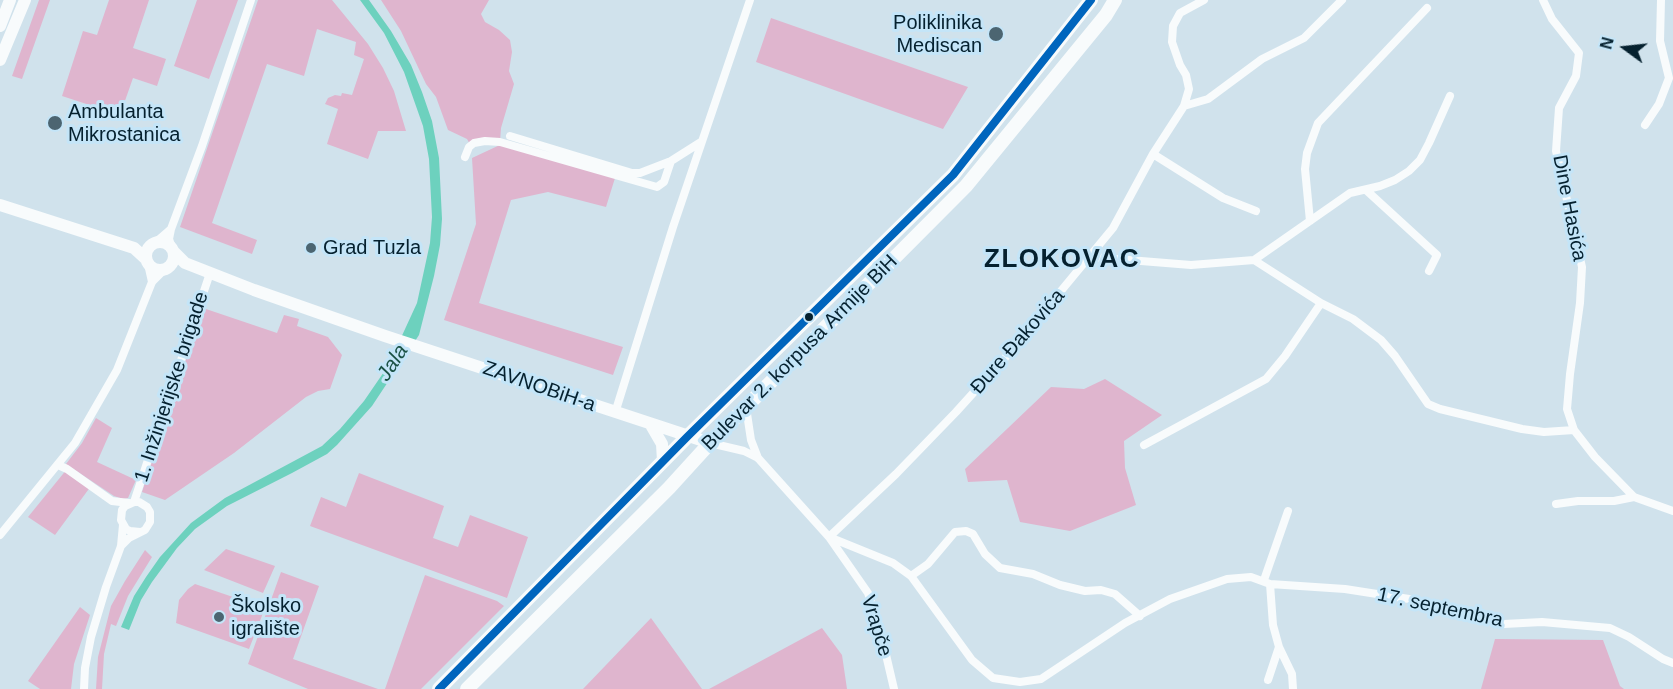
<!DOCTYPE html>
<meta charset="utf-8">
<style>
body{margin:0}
#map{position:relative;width:1673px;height:689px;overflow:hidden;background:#d0e2ec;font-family:Arial,sans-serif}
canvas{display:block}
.north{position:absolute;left:1595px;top:18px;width:60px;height:60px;-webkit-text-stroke:4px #c4e5f8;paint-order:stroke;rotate:285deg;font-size:16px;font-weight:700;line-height:24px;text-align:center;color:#05212f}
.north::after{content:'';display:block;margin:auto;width:21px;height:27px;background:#05212f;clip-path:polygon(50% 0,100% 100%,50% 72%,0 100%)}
</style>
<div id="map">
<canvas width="1673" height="689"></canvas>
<div class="north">N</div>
</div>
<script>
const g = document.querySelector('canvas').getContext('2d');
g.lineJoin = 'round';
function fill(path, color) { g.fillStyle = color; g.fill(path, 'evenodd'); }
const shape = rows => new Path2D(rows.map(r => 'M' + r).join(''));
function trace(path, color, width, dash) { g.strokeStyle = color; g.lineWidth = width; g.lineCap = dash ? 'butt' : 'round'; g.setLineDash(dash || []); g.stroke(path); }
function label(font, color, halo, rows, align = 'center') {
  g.font = font + ' Arial,sans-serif'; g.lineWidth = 6; g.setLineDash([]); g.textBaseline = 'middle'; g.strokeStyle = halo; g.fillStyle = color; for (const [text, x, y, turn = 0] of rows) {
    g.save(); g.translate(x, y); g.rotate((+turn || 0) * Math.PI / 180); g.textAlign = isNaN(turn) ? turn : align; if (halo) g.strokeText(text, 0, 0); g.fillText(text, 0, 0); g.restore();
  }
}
const green = shape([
 [39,0,50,0,22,79,12,76],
 [109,0,149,0,133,48,166,59,157,86,133,78,120,115,62,96,83,31,97,35],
 [197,0,238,0,209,79,174,66],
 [258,0,332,0,368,44,383,68,394,91,406,131,378,131,368,159,327,144,338,109,325,104,328,98,335,95,341,96,342,93,352,95,364,59,354,55,356,42,317,29,304,76,267,64,212,223,257,240,252,254,180,227],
 [381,0,489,0,481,14,485,22,499,30,510,40,512,52,509,71,514,84,501,128,500,142,471,146,467,139,448,130,436,97,426,84,401,31],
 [771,18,968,87,943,129,756,62],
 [502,144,615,178,606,207,548,192,511,200,479,303,623,347,613,375,444,320,476,224,472,158],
 [203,308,277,333,284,315,299,319,297,326,328,337,342,355,330,389,318,391,306,397,234,453,165,500,142,492],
 [1105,379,1162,415,1124,441,1125,468,1136,505,1070,531,1020,522,1007,480,968,482,965,469,1051,387,1084,389],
 [96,418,112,428,97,462,136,480,128,498,123,499,114,496,66,464,82,443],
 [67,469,91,486,55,535,28,517],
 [359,473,444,506,433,538,458,547,470,515,528,537,507,598,310,526,321,497,346,507],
 [226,549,275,566,263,593,204,570],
 [145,550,152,557,128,596,116,626,111,624,104,654,102,689,96,689,98,657,111,606,125,581],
 [281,572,319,586,293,659,378,689,308,689,248,664],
 [425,575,497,601,504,606,421,689,385,689],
 [195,584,265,608,249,649,176,623,179,600,188,589],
 [80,607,90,615,74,664,71,689,40,689,28,681],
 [651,618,702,689,583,689],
 [822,628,842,655,847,689,709,689],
 [1495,639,1603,640,1620,686,1624,689,1481,689]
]);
const water = shape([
 [360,0,369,0,391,31,411,65,422,92,432,121,439,158,442,219,440,245,434,276,419,335,372,406,337,445,327,454,292,473,227,506,195,529,177,548,152,582,141,600,129,630,121,627,134,596,146,577,160,557,191,523,225,498,322,446,340,429,364,401,388,366,417,303,430,243,432,217,429,159,423,126,404,72,384,33]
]);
const street = shape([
 [1543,0,1552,19,1579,53,1576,76,1559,108,1556,151,1582,267,1580,303,1570,374,1567,409,1574,430,1595,457,1634,497,1673,511],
 [1184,106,1208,99,1262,59,1304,38,1342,0],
 [1645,125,1659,104,1669,78,1660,41,1661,0],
 [510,136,632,173,640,173,671,161,701,142],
 [1153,154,1223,198,1256,211],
 [465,157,469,147,474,143,485,141,500,142,657,187,664,182,671,161],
 [1366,190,1437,255,1429,271],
 [1310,221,1305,169,1307,153,1318,123,1427,8],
 [156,242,171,229],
 [172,248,169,239,171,229,202,146,251,0],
 [1091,257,1191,265,1254,260,1321,303,1353,319,1381,340,1395,356,1428,404,1440,409,1522,429,1544,432,1574,430],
 [1254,260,1350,193,1380,186,1395,180,1409,171,1420,160,1429,143,1450,96],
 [148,264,152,282],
 [746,407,751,440,758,458],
 [615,413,673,227,750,0],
 [710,443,744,451,758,458,829,537,893,563,911,576,972,660,993,678,1020,682,1041,679,1125,623,1170,599,1227,579,1251,577,1270,584,1345,589,1409,599,1504,624,1542,622,1610,628,1629,637,1663,659,1673,663],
 [1144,445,1266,379,1285,356,1321,303],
 [58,465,67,469,112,501,129,503],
 [134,502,210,273],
 [1556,504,1578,501,1614,501,1634,497],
 [0,535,75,443,117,370,152,282,164,270],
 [121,546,129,538,145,530,150,522,150,512,147,507,139,502,134,502,125,506,122,510,121,520,126,529,130,531,140,532],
 [911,576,928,564,955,532,966,531,973,534,985,554,1000,568,1033,574,1060,585,1085,591,1101,590,1115,594,1140,616],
 [1264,580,1288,511],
 [1279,647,1292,674,1293,689],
 [1268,680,1279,647,1273,625,1270,584],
 [84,689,85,668,91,637,106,587,121,546,123,525],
 [894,689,879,625,868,593,829,537,896,474,956,412,1013,349,1113,228,1153,154,1184,106,1189,89,1186,75,1180,65,1172,42,1173,26,1180,13,1204,0]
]);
const secondary = shape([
 [0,26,10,0],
 [0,60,25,0],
 [0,205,134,248,146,259],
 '146 256a14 14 0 1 1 28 0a14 14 0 1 1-28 0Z',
 [174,252,185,263,254,290,385,336,710,443],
 [651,425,662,444,663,461]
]);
const primary = shape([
 [439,689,687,437,953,175,1091,0],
 [467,689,669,488,710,443,966,186,1106,15,1115,0]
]);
const bus1 = shape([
 [439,689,687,437,953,175,1091,0]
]);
const markers = [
 [996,34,8,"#4c6571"],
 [55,123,8,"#4c6571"],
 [311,248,6,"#4c6571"],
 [809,317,5,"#05212f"],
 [219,617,6,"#4c6571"]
];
const poiNames = [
 ["Poliklinika",982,23,"right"],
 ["Mediscan",982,46,"right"],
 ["Ambulanta",68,112],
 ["Mikrostanica",68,135],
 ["Grad Tuzla",323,248],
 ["Školsko",231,606],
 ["igralište",231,629]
];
const streetNames = [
 ["Dine Hasića",1569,208,79],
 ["Đure Đakovića",1018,342,-49],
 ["Bulevar 2. korpusa Armije BiH",800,353,-45],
 ["1. Inžinjerijske brigade",172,387,-72],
 ["ZAVNOBiH-a",539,387,19],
 ["17. septembra",1440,608,12],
 ["Vrapče",876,626,73]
];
const waterNames = [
 ["Jala",393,363,-57]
];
const districtNames = [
 ["ZLOKOVAC",1062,260]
];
fill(green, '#dfb5ce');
fill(water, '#6dd1be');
trace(street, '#f8fbfc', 8);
trace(secondary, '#f8fbfc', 12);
trace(primary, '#f8fbfc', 14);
trace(bus1, '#0065bd', 8);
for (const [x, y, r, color] of markers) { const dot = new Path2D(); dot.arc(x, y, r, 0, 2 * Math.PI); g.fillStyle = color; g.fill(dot); trace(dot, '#c4e5f8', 2); }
label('20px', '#05212f', '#c4e5f8', poiNames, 'left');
label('20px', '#05212f', '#c4e5f8', streetNames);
label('italic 21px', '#1b5245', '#c4e5f8', waterNames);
g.letterSpacing = '1.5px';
label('bold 26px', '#05212f', '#c4e5f8', districtNames);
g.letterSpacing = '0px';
</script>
